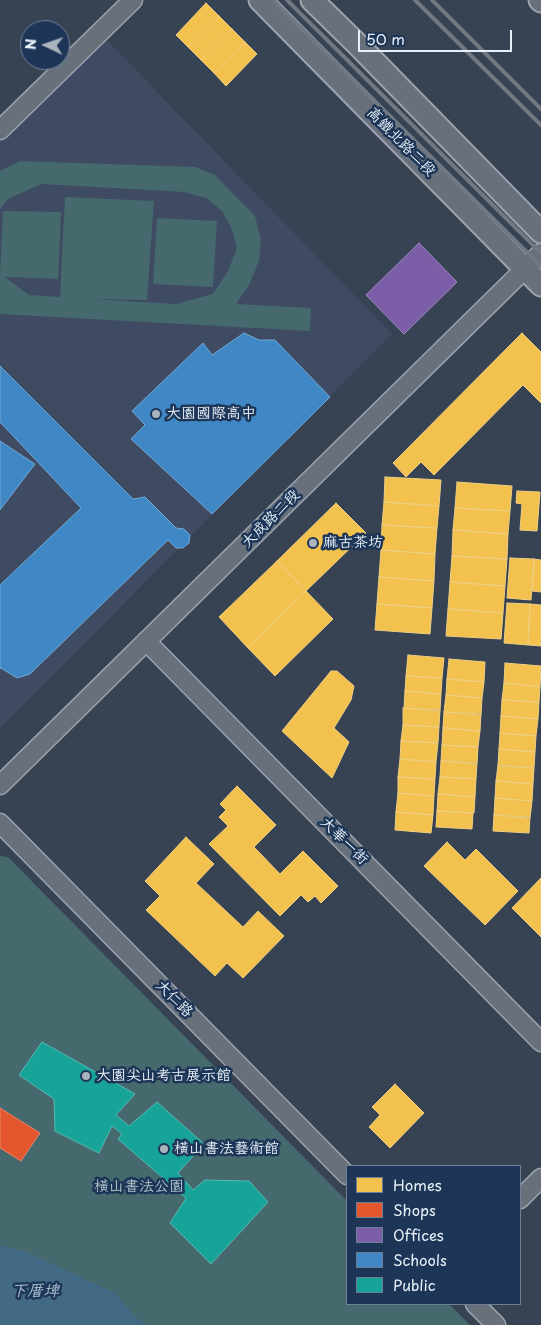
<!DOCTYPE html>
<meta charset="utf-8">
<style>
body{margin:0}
#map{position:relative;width:541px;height:1325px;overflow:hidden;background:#374253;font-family:"Playpen Sans",sans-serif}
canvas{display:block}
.legend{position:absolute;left:346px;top:1165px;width:175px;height:140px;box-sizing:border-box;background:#1d3557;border:1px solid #6e8097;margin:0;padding:6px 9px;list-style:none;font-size:15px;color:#e8f1f8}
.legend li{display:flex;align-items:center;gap:10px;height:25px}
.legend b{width:25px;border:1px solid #6e8097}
.north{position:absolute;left:20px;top:20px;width:50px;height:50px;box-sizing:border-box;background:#1d3557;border:1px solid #6e8097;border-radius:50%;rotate:273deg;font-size:14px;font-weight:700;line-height:20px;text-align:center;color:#e8f1f8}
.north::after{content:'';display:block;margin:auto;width:18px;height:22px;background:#aab4be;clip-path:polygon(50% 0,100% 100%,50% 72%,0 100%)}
.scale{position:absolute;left:358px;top:30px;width:154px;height:22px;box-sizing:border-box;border:2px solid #e8f1f8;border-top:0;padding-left:6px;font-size:15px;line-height:18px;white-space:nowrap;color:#e8f1f8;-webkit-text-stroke:4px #1d3557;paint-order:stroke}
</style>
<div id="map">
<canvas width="541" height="1325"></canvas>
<ul class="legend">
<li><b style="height:14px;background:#f2c14e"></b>Homes</li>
<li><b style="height:14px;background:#e4572e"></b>Shops</li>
<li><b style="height:14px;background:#7b5ea7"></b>Offices</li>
<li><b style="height:14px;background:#3f88c5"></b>Schools</li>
<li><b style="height:14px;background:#17a398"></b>Public</li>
</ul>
<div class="north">N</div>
<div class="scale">50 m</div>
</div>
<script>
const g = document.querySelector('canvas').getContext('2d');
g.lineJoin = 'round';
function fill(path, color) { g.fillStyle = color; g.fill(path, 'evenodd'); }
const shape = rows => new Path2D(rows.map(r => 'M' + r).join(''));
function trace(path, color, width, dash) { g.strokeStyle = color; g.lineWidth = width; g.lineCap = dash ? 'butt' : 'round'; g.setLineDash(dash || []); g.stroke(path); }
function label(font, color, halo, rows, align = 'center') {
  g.font = font + ' "Playpen Sans","LXGW WenKai TC",sans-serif'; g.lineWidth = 5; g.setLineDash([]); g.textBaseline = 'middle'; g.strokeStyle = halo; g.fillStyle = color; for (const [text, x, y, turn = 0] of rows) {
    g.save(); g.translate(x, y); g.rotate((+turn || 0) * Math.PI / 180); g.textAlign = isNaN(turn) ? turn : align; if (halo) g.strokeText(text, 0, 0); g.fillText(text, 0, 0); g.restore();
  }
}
const built = shape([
 [105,38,392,334,0,728,0,142]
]);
const green = shape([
 [20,161,195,167,215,175,255,216,261,240,259,261,249,285,236,304,311,308,310,331,0,314,0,273,3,211,61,212,58,279,5,277,29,295,60,297,65,197,154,201,147,300,91,299,176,304,213,294,228,271,237,248,231,227,222,211,206,198,184,192,41,184,8,199,0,209,0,171],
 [157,218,217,221,213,287,153,284],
 [0,856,8,857,347,1201,347,1304,449,1304,470,1325,0,1325]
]);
const water = shape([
 [0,1245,26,1252,115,1293,136,1318,148,1325,0,1325]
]);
const homes = shape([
 [206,3,219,16,188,47,176,35,206,3],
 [219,16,232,29,201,60,188,47,219,16],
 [232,29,245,42,214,73,201,60,232,29],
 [245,42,257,54,226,86,214,73,245,42],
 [522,333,541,352,541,403,523,385,434,475,421,462,406,477,393,463,522,333],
 [385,477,441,480,439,506,384,502,385,477],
 [457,482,512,486,510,511,455,508,457,482],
 [517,491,540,492,537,531,520,530,522,504,516,503,517,491],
 [384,502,439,506,437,528,382,525,384,502],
 [336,503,366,533,306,591,277,561,336,503],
 [455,508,510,511,508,534,453,530,455,508],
 [382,525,437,528,435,554,381,550,382,525],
 [453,530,508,534,507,559,452,556,453,530],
 [381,550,435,554,434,581,379,577,381,550],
 [452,556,507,559,505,586,450,582,452,556],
 [510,558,534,559,531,600,507,598,510,558],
 [534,559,541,560,541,592,532,591,534,559],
 [277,561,306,591,248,648,219,617,277,561],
 [379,577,434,581,432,608,377,604,379,577],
 [450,582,505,586,503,613,448,609,450,582],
 [306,591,333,619,275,676,248,648,306,591],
 [507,603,530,604,528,645,504,643,507,603],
 [377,604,432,608,430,634,375,630,377,604],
 [530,604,541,605,541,646,528,645,530,604],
 [448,609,503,613,501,639,446,636,448,609],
 [408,655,444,658,442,678,406,676,408,655],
 [449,659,485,662,484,682,447,679,449,659],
 [505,663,541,666,540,687,504,683,505,663],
 [331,671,337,671,354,686,351,700,334,728,349,742,332,778,282,731,331,671],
 [406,676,442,678,441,694,405,691,406,676],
 [447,679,484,682,482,698,446,695,447,679],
 [504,683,540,687,539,702,502,700,504,683],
 [405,691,441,694,440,711,404,708,405,691],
 [446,695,482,698,481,715,444,712,446,695],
 [502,700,539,702,538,719,501,716,502,700],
 [403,708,440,710,439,727,403,725,403,708],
 [444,712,481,714,480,731,443,728,444,712],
 [501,716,538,719,536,736,500,733,501,716],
 [403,725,439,727,438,743,401,741,403,725],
 [443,728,480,731,478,747,442,745,443,728],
 [500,733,536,736,535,752,499,749,500,733],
 [401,741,438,743,436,762,400,759,401,741],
 [442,745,478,747,477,764,441,761,442,745],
 [499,749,535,752,534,768,498,766,499,749],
 [400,759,436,762,435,779,398,777,400,759],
 [441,761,477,763,476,779,440,777,441,761],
 [498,765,534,768,533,784,496,781,498,765],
 [398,777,435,779,434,796,398,793,398,777],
 [440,777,476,779,475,797,438,794,440,777],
 [496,781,533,784,532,801,495,798,496,781],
 [237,786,276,825,254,847,280,874,303,851,338,886,321,903,315,896,308,902,301,895,280,916,209,844,228,826,219,817,226,810,220,804,237,786],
 [398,793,434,796,433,815,396,812,398,793],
 [438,794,475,797,474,813,437,811,438,794],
 [495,798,532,801,530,818,494,815,495,798],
 [437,811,473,813,472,829,436,827,437,811],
 [396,812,433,815,431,833,395,830,396,812],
 [494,815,530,817,529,833,493,831,494,815],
 [186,837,214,864,196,883,243,927,258,911,284,936,243,978,227,963,215,976,146,910,160,896,145,881,186,837],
 [447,842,465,860,476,849,518,891,485,925,424,866,447,842],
 [541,878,541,937,512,908,541,878],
 [395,1084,424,1113,390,1148,369,1127,380,1115,372,1107,395,1084]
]);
const shops = shape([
 [0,1108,40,1133,21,1161,0,1148,0,1108]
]);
const offices = shape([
 [419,243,457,282,404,334,366,295,419,243]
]);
const schools = shape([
 [244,333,259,340,275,340,330,397,212,514,131,439,145,425,132,411,203,343,212,355,244,333],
 [0,366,133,499,145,497,176,528,184,529,190,535,189,543,183,548,176,548,168,540,30,674,17,678,1,668,0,669,0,585,81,508,0,422,0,366],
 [0,441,35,464,0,510,0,441]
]);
const public = shape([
 [42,1042,135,1094,116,1115,129,1126,157,1102,204,1144,178,1173,193,1190,205,1180,249,1181,268,1202,211,1264,170,1223,186,1198,118,1139,122,1134,112,1126,99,1153,55,1131,54,1099,19,1075,42,1042]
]);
const minor = shape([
 [0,130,133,0],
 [146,641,541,1042],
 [0,785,541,253],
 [0,823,347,1175],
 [520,1199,541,1178],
 [475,1304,496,1325]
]);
const tertiary = shape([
 [260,0,541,285],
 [312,0,357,44,541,232],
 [540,0,541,1]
]);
const rail = shape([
 [273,0,541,266],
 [287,0,541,253],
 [415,0,541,125],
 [432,0,541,109]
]);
const markers = [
 [156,414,5,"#aab4be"],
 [313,543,5,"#aab4be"],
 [86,1076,5,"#aab4be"],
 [164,1149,5,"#aab4be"]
];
const streetNames = [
 ["高鐵北路二段",401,142,45],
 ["大成路二段",271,519,-45],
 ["大華一街",344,841,45],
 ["大仁路",174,999,45]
];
const poiNames = [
 ["大園國際高中",166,414],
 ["麻古茶坊",323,543],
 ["大園尖山考古展示館",96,1076],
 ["橫山書法藝術館",174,1149]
];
const parkNames = [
 ["橫山書法公園",139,1187]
];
const waterNames = [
 ["下厝埤",35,1292]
];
fill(built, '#3e4b63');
fill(green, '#46696e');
fill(water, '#426a84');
fill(homes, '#f2c14e');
trace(homes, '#efcf81', 1);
fill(shops, '#e4572e');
trace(shops, '#e5856b', 1);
fill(offices, '#7b5ea7');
trace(offices, '#9c8abf', 1);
fill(schools, '#3f88c5');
trace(schools, '#72a8d4', 1);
fill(public, '#17a398');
trace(public, '#56bab5', 1);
trace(minor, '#9ba2ab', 21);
trace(tertiary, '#9ba2ab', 25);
trace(minor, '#68717b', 18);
trace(tertiary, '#68717b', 21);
trace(rail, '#717882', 4);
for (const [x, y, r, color] of markers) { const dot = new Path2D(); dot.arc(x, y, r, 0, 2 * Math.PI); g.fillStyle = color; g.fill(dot); trace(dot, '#1d3557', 2); }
label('15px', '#e8f1f8', '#1d3557', streetNames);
label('15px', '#e8f1f8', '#1d3557', poiNames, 'left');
label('15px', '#b0c4c9', '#1d3557', parkNames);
label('italic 16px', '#aec3d1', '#1d3557', waterNames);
</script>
